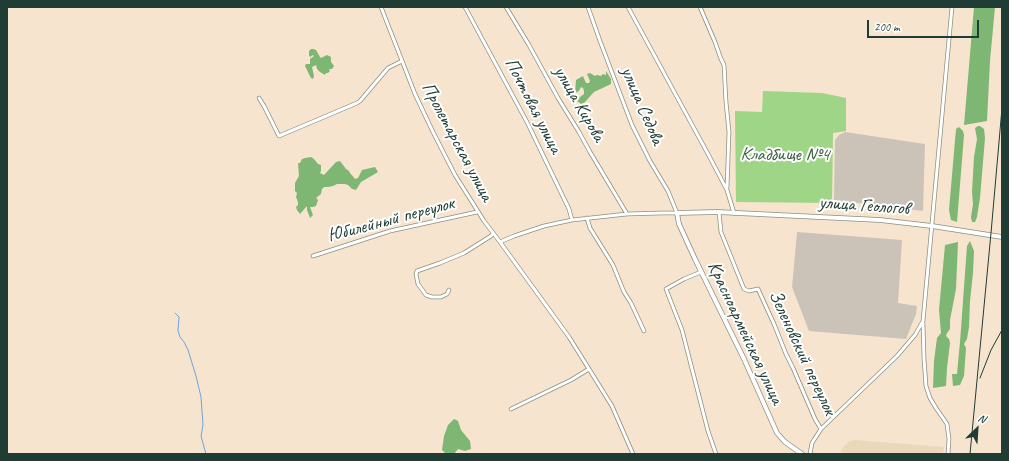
<!DOCTYPE html>
<meta charset="utf-8">
<style>
body{margin:0}
#map{position:relative;width:1009px;height:461px;overflow:hidden;background:#f6e4ce;font-family:Caveat,sans-serif}
canvas{display:block}
.frame{position:absolute;inset:0;border:8px solid #1f3d34;pointer-events:none}
.north{position:absolute;left:957px;top:409px;width:40px;height:40px;-webkit-text-stroke:3px #fff;paint-order:stroke;rotate:25deg;font-size:11px;font-weight:700;line-height:16px;text-align:center;color:#1f3d34}
.north::after{content:'';display:block;margin:auto;width:14px;height:18px;background:#1f3d34;clip-path:polygon(50% 0,100% 100%,50% 72%,0 100%)}
.scale{position:absolute;left:867px;top:20px;width:112px;height:18px;box-sizing:border-box;border:2px solid #1f3d34;border-top:0;padding-left:5px;font-size:12px;line-height:14px;white-space:nowrap;color:#1f3d34;-webkit-text-stroke:3px #fff;paint-order:stroke}
</style>
<div id="map">
<canvas width="1009" height="461"></canvas>
<div class="frame"></div>
<div class="north">N</div>
<div class="scale">200 m</div>
</div>
<script>
const g = document.querySelector('canvas').getContext('2d');
g.lineJoin = 'round';
function fill(path, color) { g.fillStyle = color; g.fill(path, 'evenodd'); }
const shape = rows => new Path2D(rows.map(r => 'M' + r).join(''));
function trace(path, color, width, dash) { g.strokeStyle = color; g.lineWidth = width; g.lineCap = dash ? 'butt' : 'round'; g.setLineDash(dash || []); g.stroke(path); }
function label(font, color, halo, rows, align = 'center') {
  g.font = font + ' Caveat,sans-serif'; g.lineWidth = 4; g.setLineDash([]); g.textBaseline = 'middle'; g.strokeStyle = halo; g.fillStyle = color; for (const [text, x, y, turn = 0] of rows) {
    g.save(); g.translate(x, y); g.rotate((+turn || 0) * Math.PI / 180); g.textAlign = isNaN(turn) ? turn : align; if (halo) g.strokeText(text, 0, 0); g.fillText(text, 0, 0); g.restore();
  }
}
const built = shape([
 [854,440,944,447,943,454,841,454,841,450,848,442]
]);
const industrial = shape([
 [845,132,925,144,923,211,834,200,835,140,839,135],
 [797,232,902,240,898,303,917,306,916,314,906,339,809,331,792,287]
]);
const green = shape([
 [763,91,822,93,846,98,846,131,833,133,832,203,736,202,735,111,762,112]
]);
const forest = shape([
 [974,7,995,7,990,61,987,121,964,125],
 [311,49,313,49,316,50,320,57,321,58,327,55,331,57,331,62,334,66,332,69,329,69,330,71,328,73,326,73,325,75,320,72,317,69,316,65,312,67,314,76,313,79,311,78,305,66,306,64,310,64,310,59,314,56,313,55,310,57,309,55,309,51],
 [606,71,611,79,611,84,594,92,584,103,581,104,577,101,580,97,584,94,584,91,583,88,581,87,579,91,575,93,576,80,583,76,586,83,589,83,590,81,587,74,590,73,595,76,597,75,601,76,603,74,606,75],
 [978,126,980,126,984,129,985,138,980,198,977,217,975,222,972,222,971,217,973,204,972,192,974,157,977,139,975,128],
 [959,127,963,131,964,135,957,222,951,220,949,210,956,129],
 [311,157,314,159,318,164,321,165,321,171,320,173,324,175,336,162,340,161,346,169,349,171,350,173,355,179,358,178,362,170,375,167,378,172,361,182,356,190,352,189,348,185,345,184,337,184,333,186,328,187,324,187,322,189,321,194,316,198,318,200,316,206,313,207,310,207,313,215,310,218,307,210,307,206,300,214,297,210,296,207,298,205,298,202,296,197,297,193,295,191,295,183,299,176,298,163,300,163,302,159,305,158],
 [970,241,974,251,973,273,970,301,969,327,967,339,964,344,966,348,964,376,960,385,953,386,952,374,957,374,960,342,967,246],
 [958,242,956,289,950,320,950,329,947,333,946,336,949,339,950,343,947,368,946,386,933,388,934,361,937,338,941,333,939,310,945,245],
 [454,419,458,421,461,430,470,441,471,449,465,451,458,449,454,454,446,454,442,450,444,436,448,425]
]);
const stream = shape([
 [175,313,179,317,178,331,180,337,184,342,188,350,196,376,201,397,203,425,201,436,206,454]
]);
const minor = shape([
 [381,7,415,94,433,132,455,175,484,221,500,242,569,337,589,369,612,406,633,454],
 [465,7,528,124,569,209,572,220],
 [506,7,529,45,558,98,579,132,590,152,627,214],
 [628,7,708,154,727,190,734,213],
 [700,7,715,42,721,59,724,65,726,102,729,132,727,188],
 [259,98,264,106,279,136,357,103,360,101,388,68,402,61],
 [719,212,721,232,744,289,749,291,758,289,774,324,786,354,793,368,815,419,821,429],
 [587,218,590,228,613,265,624,292,631,303,644,331],
 [500,242,514,236,544,226,572,220,627,214,661,213,677,213,668,191,650,161,632,125,600,41,588,7],
 [313,256,390,231,477,212],
 [701,272,684,279,666,289,682,330,708,431,716,454],
 [449,290,447,294,441,297,432,297,426,295,418,284,416,274,417,271,440,263,464,253,491,236,493,234],
 [923,323,924,359,926,386,930,398,936,408,947,424,949,439,948,454],
 [511,409,571,380,589,369],
 [810,454,812,443,821,429,897,356,915,335,923,321,952,7]
]);
const tertiary = shape([
 [802,454,785,442,777,433,744,359,695,259,679,224,677,213,717,212,880,220,932,226,1002,237]
]);
const rail = shape([
 [980,378,991,350,1002,330],
 [970,454,991,233,1002,108]
]);
const streetNames = [
 ["улица Кирова",579,104,60],
 ["Почтовая улица",533,106,63],
 ["улица Седова",642,106,67],
 ["Пролетарская улица",457,142,62],
 ["улица Геологов",864,206,4],
 ["Юбилейный переулок",391,220,-15],
 ["Красноармейская улица",745,333,65],
 ["Зеленовский переулок",802,353,65]
];
const parkNames = [
 ["Кладбище №4",785,155]
];
fill(built, '#ebd8ba');
fill(industrial, '#cbc3b8');
fill(green, '#9ed586');
fill(forest, '#7eb673');
trace(stream, '#72a3dd', 1);
trace(minor, '#8a9081', 4.5);
trace(tertiary, '#8a9081', 5.5);
trace(minor, '#fff', 3);
trace(tertiary, '#fff', 4);
trace(rail, '#1f3d34', 1);
label('19px', '#1f3d34', '#fff', streetNames);
label('19px', '#3f6348', '#fff', parkNames);
</script>
